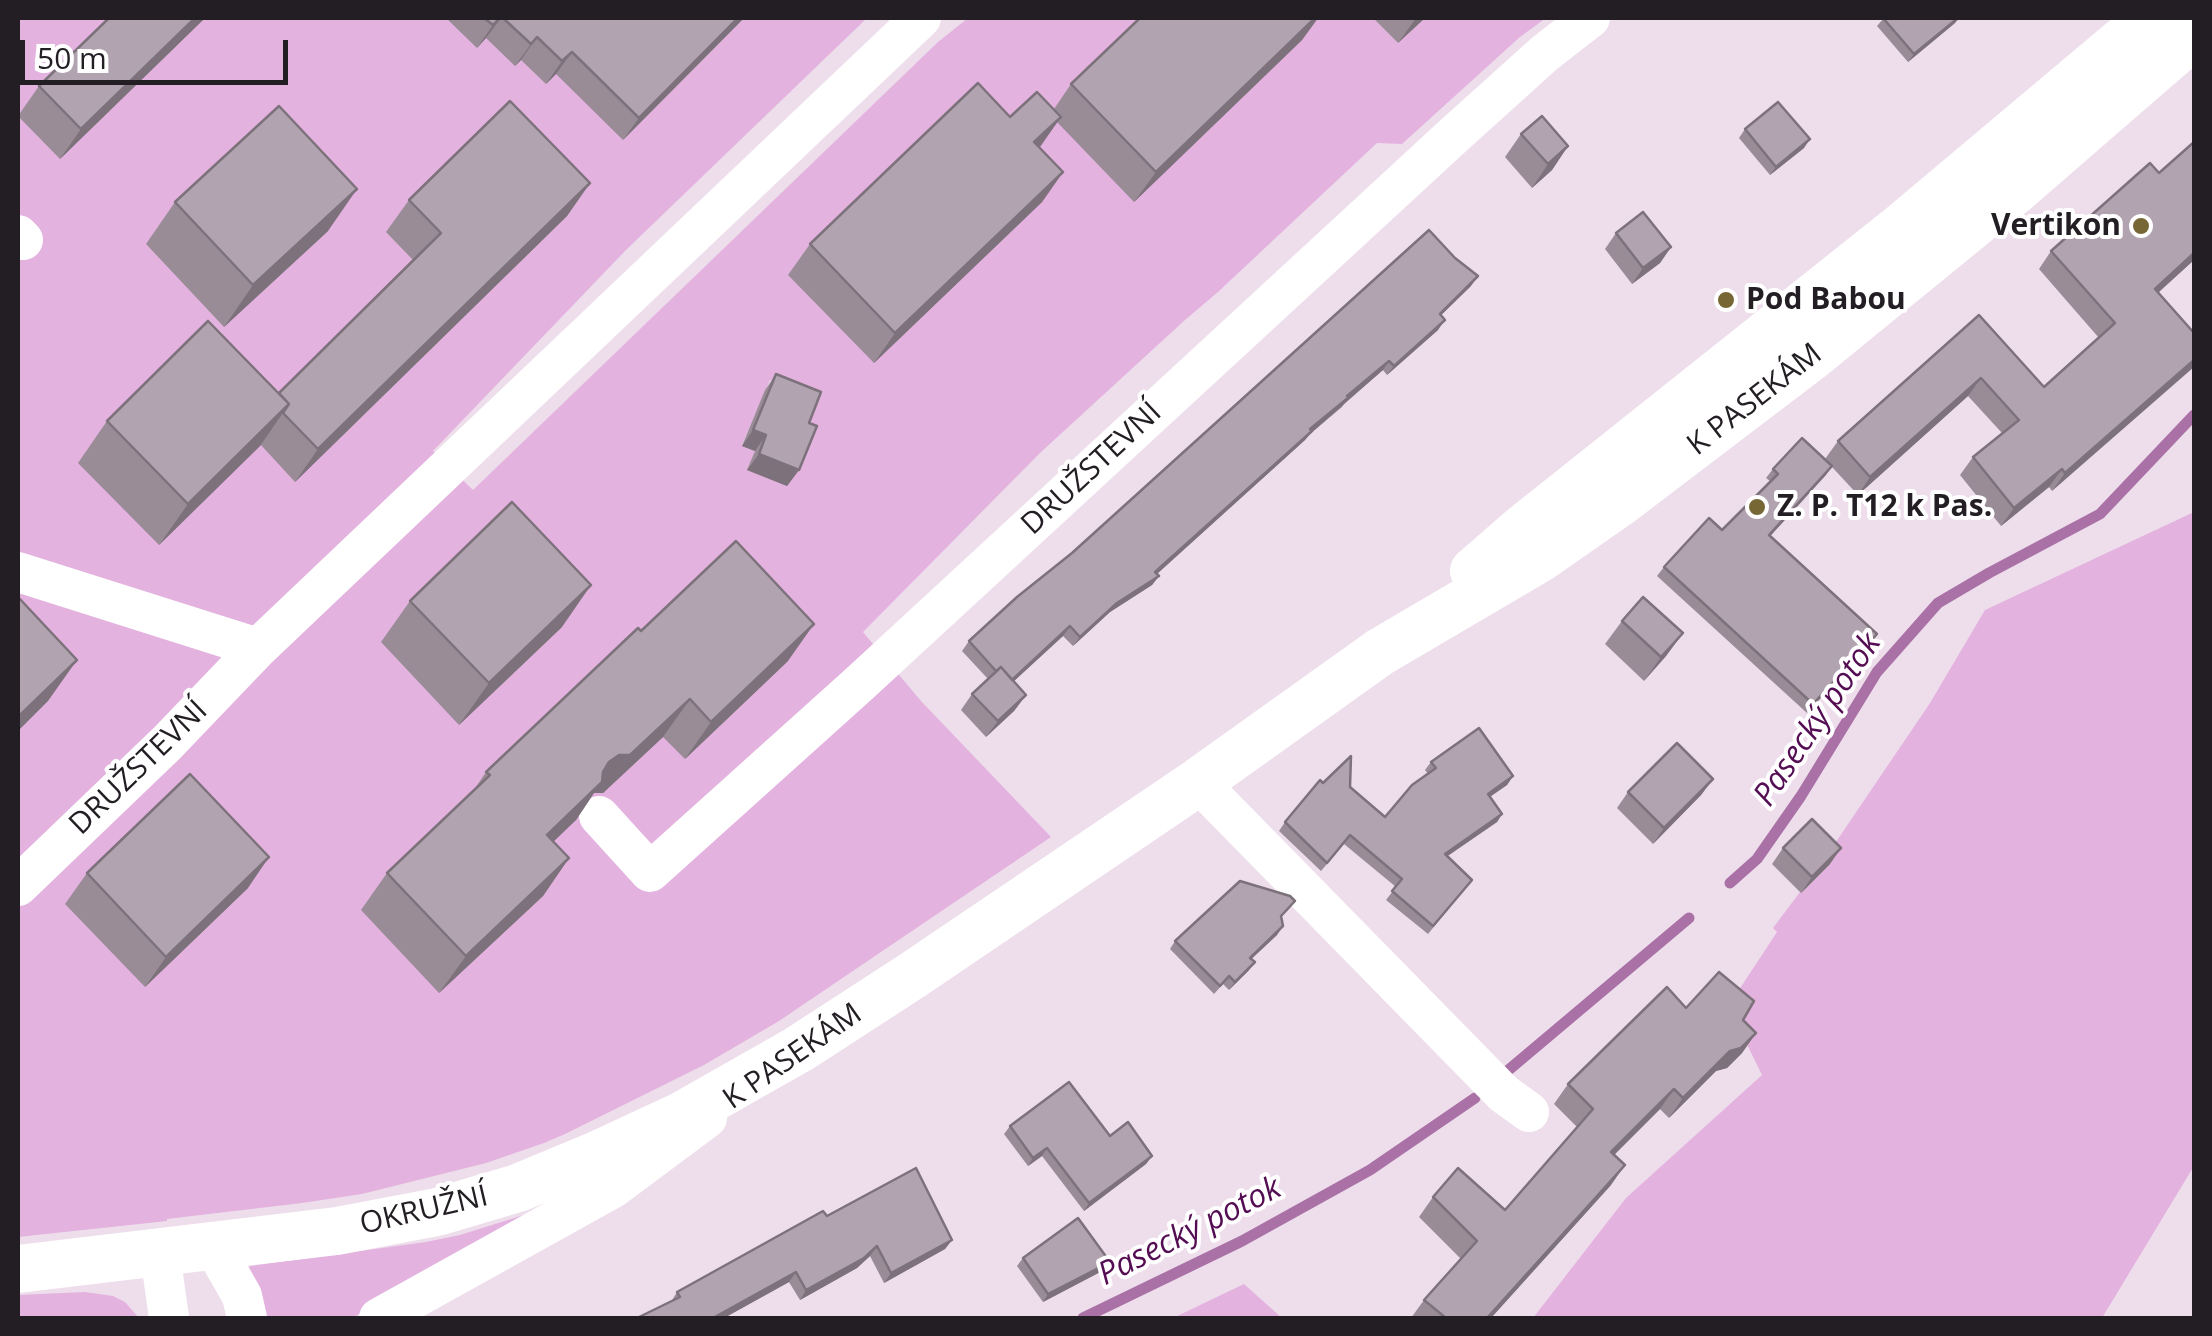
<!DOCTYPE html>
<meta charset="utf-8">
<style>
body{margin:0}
#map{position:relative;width:2212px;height:1336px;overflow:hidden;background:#eedeec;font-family:"Open Sans",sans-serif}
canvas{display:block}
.frame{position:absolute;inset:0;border:20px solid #231e23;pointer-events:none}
.scale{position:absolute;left:20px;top:40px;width:268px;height:45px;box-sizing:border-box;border:5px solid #231e23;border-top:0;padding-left:12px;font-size:30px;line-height:35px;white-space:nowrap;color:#231e23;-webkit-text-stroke:8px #fff;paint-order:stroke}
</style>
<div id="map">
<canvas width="2212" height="1336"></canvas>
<div class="frame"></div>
<div class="scale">50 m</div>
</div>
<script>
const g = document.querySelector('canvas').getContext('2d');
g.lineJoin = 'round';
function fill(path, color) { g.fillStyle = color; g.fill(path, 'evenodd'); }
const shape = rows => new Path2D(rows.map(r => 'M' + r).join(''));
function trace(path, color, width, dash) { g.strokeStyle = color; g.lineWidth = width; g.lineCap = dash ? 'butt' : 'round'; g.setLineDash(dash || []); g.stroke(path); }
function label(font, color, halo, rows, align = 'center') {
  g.font = font + ' "Open Sans",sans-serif'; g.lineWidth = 8; g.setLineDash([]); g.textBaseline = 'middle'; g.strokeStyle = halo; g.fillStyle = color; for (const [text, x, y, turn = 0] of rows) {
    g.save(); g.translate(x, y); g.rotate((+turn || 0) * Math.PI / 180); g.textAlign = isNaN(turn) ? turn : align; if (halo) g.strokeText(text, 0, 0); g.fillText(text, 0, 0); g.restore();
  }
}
const green = shape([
 [18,18,867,18,626,250,433,451,473,490,938,42,968,18,1373,18,1398,43,1425,18,1546,18,1520,37,1402,144,1377,143,1218,292,1185,320,1040,453,863,632,921,701,1051,837,779,1021,704,1065,565,1134,544,1143,486,1163,362,1194,302,1203,167,1219,167,1221,18,1237],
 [770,380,789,388,748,470,755,451,742,445],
 [2194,512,2194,1166,2102,1318,1533,1318,1626,1198,1762,1075,1733,1016,1733,999,1777,932,1773,928,1821,864,1930,703,1985,610],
 [527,1214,528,1218,352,1318,265,1318,248,1269,250,1266,426,1242,460,1235],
 [1244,1284,1282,1318,1173,1318],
 [85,1292,113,1296,125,1302,139,1318,18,1318,18,1295]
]);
const stream = shape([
 [1730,883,1757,859,1801,796,1877,672,1938,603,1989,573,2100,514,2194,415],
 [1499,1078,1689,918],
 [1083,1318,1242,1241,1370,1170,1475,1098]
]);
const minor = shape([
 [18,235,23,240],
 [18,572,258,648],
 [1198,782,1504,1094,1529,1112],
 [599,816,650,872,859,684,1454,135,1545,53,1590,18],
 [18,886,167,743,258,648,921,18],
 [213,1245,242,1296,247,1318],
 [160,1253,169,1318],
 [379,1318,613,1188,707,1118]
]);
const tertiary = shape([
 [1474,571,1521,530,1899,229,2150,18],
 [18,1269,337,1231,437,1212,518,1188,595,1156,681,1116,799,1049,913,975,1198,782,1380,652,1540,558,1623,500,1811,357,2013,192,2194,35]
]);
const wall = shape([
 [109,18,205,18,60,159,18,116,39,86],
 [446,18,744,18,623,140,556,74,546,84,521,60,515,66,486,38,477,48],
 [1140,18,1318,18,1302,40,1134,202,1057,122,1039,147,1063,172,1042,202,874,363,788,275,810,244,1010,117,1054,109,1071,84],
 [1373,18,1425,18,1398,43],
 [1884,18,1955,23,1908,62,1877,26],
 [1745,129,1804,148,1770,175,1739,138],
 [1521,134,1568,146,1552,170,1532,188,1505,157],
 [2194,142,2194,260,2158,293,2194,333,2052,491,2049,487,2001,526,1960,475,1973,457,2002,433,1968,396,1858,495,1832,467,1770,536,1877,634,1871,643,1807,713,1657,576,1664,567,1722,530,1770,481,1766,478,1773,469,1825,459,1838,441,1979,315,2044,387,2099,338,2039,269,2051,251,2159,173],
 [590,183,567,216,295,482,261,445,159,545,78,463,107,421,279,393,413,260,386,232,409,200],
 [175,202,328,231,224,327,146,244],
 [1616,233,1671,247,1660,263,1632,284,1605,249],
 [1471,286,1441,315,1438,330,1387,375,1383,370,1346,401,1342,407,1310,434,1305,440,1157,574,1159,576,1152,585,1110,612,1073,646,1063,636,1014,681,1026,695,1014,711,986,737,961,710,972,694,988,679,962,651,969,641],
 [776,374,809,423,799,470,787,486,747,470,755,451,742,446,765,390],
 [410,601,562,627,459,725,381,642],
 [1622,621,1683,633,1666,656,1644,681,1605,644],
 [641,631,788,661,685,759,663,737,603,793,594,793,576,820,553,841,569,858,543,896,439,993,361,910,387,873,472,793,486,772],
 [1431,762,1513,776,1507,785,1490,797,1502,814,1497,822,1447,856,1472,880,1428,934,1386,900,1396,887,1344,844,1321,871,1279,831,1285,822,1323,783,1350,787,1385,817,1428,774,1425,770],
 [1713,779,1701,795,1653,844,1617,808,1628,792],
 [1783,848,1830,864,1801,893,1772,864],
 [87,873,248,888,145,987,65,904],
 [1289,909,1281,917,1277,935,1251,959,1249,970,1229,990,1223,984,1214,994,1170,949,1175,941],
 [1686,1008,1743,1020,1756,1033,1742,1053,1727,1068,1716,1071,1669,1118,1660,1109,1614,1155,1611,1185,1491,1318,1411,1318,1424,1300,1461,1259,1419,1217,1433,1197,1505,1210,1577,1127,1554,1104,1568,1084],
 [1010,1126,1110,1136,1152,1156,1146,1164,1084,1211,1042,1156,1028,1166,1004,1134],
 [827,1216,952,1240,945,1249,884,1283,870,1256,857,1268,800,1300,789,1282,724,1318,637,1318,671,1302,677,1292],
 [1023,1258,1104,1270,1043,1302,1017,1266]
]);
const shadedWall = shape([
 [195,18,205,18,60,159,81,129],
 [501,18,486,38,477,48,493,25],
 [738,18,744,18,623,140,639,118],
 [1315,18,1318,18,1302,40,1134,202,1156,172],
 [1416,18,1425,18,1398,43],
 [1958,18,1959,18,1955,23,1908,62,1914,54],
 [537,37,521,60,515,66,531,44],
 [572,52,556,74,546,84,562,61],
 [1061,117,1040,147,1034,142],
 [1810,139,1804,148,1770,175,1776,167],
 [1568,146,1552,170,1532,188,1548,164],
 [1063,172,1042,202,874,363,895,333],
 [590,183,567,216,295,482,318,449],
 [357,189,328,231,224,327,253,285],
 [1671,247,1660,263,1632,284,1643,268],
 [2194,253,2194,260,2142,307,2155,289],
 [1478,276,1471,286,1433,323,1440,314],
 [1445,320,1438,330,1387,375,1394,366],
 [2194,360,2194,367,2052,491,2065,473],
 [1389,361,1383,370,1310,434,1305,440,1148,582,1155,572,1310,429],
 [1981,378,1968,396,1858,495,1870,477],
 [289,404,260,446,159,545,188,504],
 [753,430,766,435,755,451,742,446],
 [759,454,799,470,787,486,747,470],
 [1832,466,1826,475,1763,544,1769,535],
 [2062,469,2049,487,2001,526,2014,508],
 [1159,576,1152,585,1110,612,1073,646,1080,637,1117,603],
 [591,585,562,627,459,725,489,683],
 [814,624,788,661,685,759,711,722],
 [1070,626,1063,636,1001,693,1008,683],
 [1683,633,1666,656,1644,681,1661,657],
 [1877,634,1871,643,1807,713,1813,704],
 [77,660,48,701,18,731,18,717],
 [1026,695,1014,711,986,737,998,721],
 [690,699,663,737,603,793,594,793,576,820,521,873,547,835,609,762,619,755],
 [1513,776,1507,785,1482,802,1488,794],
 [1713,779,1701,795,1653,844,1664,828],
 [1502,814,1497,822,1439,862,1445,854],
 [1841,848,1830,864,1801,893,1812,877],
 [269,857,248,888,145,987,166,957],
 [569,858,543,896,439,993,466,956],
 [1283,926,1277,935,1244,966,1250,958],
 [1255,962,1249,970,1229,990,1235,982],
 [1756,1033,1742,1053,1727,1068,1716,1071,1669,1118,1683,1098,1730,1051],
 [1674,1089,1660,1109,1597,1172,1611,1152],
 [1047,1148,1042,1156,1028,1166,1033,1158],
 [1152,1156,1146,1164,1084,1211,1089,1203],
 [1625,1165,1611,1185,1491,1318,1487,1318],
 [952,1240,945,1249,884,1283,891,1273],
 [877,1246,870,1256,857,1268,800,1300,806,1290],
 [1110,1262,1104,1270,1043,1302,1048,1294],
 [796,1272,789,1282,724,1318,713,1318]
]);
const building = shape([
 [109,18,195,18,81,129,39,86,109,18],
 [484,18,500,18,493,25,484,18],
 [503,18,738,18,639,118,572,52,562,61,537,37,531,44,503,18],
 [1140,18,1315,18,1156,172,1071,84,1140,18],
 [1883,18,1958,18,1914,54,1883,18],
 [978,83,1010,117,1037,92,1061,117,1034,142,1063,172,895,333,810,244,978,83],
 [510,101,590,183,318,449,283,413,289,404,279,393,441,233,409,200,510,101],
 [1778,102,1810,139,1776,167,1745,129,1778,102],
 [279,106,357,189,253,285,175,202,279,106],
 [1542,116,1568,146,1548,164,1521,134,1542,116],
 [2194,142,2194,253,2155,289,2194,333,2194,360,2065,473,2062,469,2014,508,1973,457,2019,420,1981,378,1870,477,1838,441,1979,315,2044,387,2115,323,2051,251,2150,163,2159,173,2194,142],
 [1643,212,1671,247,1643,268,1616,233,1643,212],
 [1429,230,1455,258,1478,276,1440,314,1445,320,1394,366,1389,361,1347,396,1349,397,1310,429,1312,431,1155,572,1159,576,1117,603,1080,637,1070,626,1012,680,1001,667,996,671,969,641,1017,597,1072,553,1429,230],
 [208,321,289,404,188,504,107,421,208,321],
 [776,374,821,392,809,423,817,426,799,470,759,454,766,435,753,430,776,374],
 [1802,438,1832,466,1769,535,1877,634,1813,704,1664,567,1709,518,1722,530,1778,474,1773,469,1802,438],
 [512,502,591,585,489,683,410,601,512,502],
 [736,541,814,624,711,722,690,699,630,755,619,755,609,762,603,772,602,782,547,835,569,858,466,956,387,873,490,775,486,772,638,628,641,631,736,541],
 [18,597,77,660,18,717,18,597],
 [1643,597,1683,633,1661,657,1622,621,1643,597],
 [1001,667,1026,695,998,721,972,694,1001,667],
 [1479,728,1513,776,1488,794,1502,814,1445,854,1472,880,1433,926,1392,891,1402,879,1350,835,1327,863,1285,822,1320,780,1323,783,1351,756,1350,787,1385,817,1412,785,1436,768,1431,762,1479,728],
 [1677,743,1713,779,1664,828,1628,792,1677,743],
 [190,774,269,857,166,957,87,873,190,774],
 [1812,819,1841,848,1812,877,1783,848,1812,819],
 [1240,881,1290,896,1295,901,1281,916,1283,926,1250,958,1255,962,1235,982,1229,976,1220,986,1175,941,1240,881],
 [1719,972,1754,1001,1743,1020,1756,1033,1741,1048,1730,1051,1683,1098,1674,1089,1611,1152,1625,1165,1487,1318,1446,1318,1424,1300,1477,1241,1433,1197,1458,1168,1505,1210,1593,1109,1568,1084,1667,987,1686,1008,1719,972],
 [1069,1082,1110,1136,1128,1122,1152,1156,1089,1203,1047,1148,1033,1158,1010,1126,1069,1082],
 [916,1168,952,1240,891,1273,877,1246,864,1258,806,1290,796,1272,713,1318,637,1318,680,1297,677,1292,823,1211,827,1216,916,1168],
 [1078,1218,1110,1262,1048,1294,1023,1258,1078,1218]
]);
const markers = [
 [2141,226,10,"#776735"],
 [1726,300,10,"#776735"],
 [1757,507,10,"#776735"]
];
const poiNames = [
 ["Vertikon",2121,226,"right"],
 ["Pod Babou",1746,300],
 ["Z. P. T12 k Pas.",1777,507]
];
const streetNames = [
 ["K PASEKÁM",1755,400,-38],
 ["DRUŽSTEVNÍ",1092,469,-43],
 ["DRUŽSTEVNÍ",139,768,-44],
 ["K PASEKÁM",793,1057,-35],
 ["OKRUŽNÍ",424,1211,-13]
];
const waterNames = [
 ["Pasecký potok",1818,720,-56],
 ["Pasecký potok",1190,1232,-27]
];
fill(green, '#e3b2df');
trace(stream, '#a971a6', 11);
trace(minor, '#fff', 40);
trace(tertiary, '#fff', 48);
fill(wall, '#998c97');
fill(shadedWall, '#7d727b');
fill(building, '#b2a3b0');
trace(building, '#7d727b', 2.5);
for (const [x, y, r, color] of markers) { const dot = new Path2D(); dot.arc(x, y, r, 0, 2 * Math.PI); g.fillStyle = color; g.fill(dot); trace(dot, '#fff', 4); }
label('bold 30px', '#231e23', '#fff', poiNames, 'left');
label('30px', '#231e23', '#fff', streetNames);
label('italic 32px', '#540d53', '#fff', waterNames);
</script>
